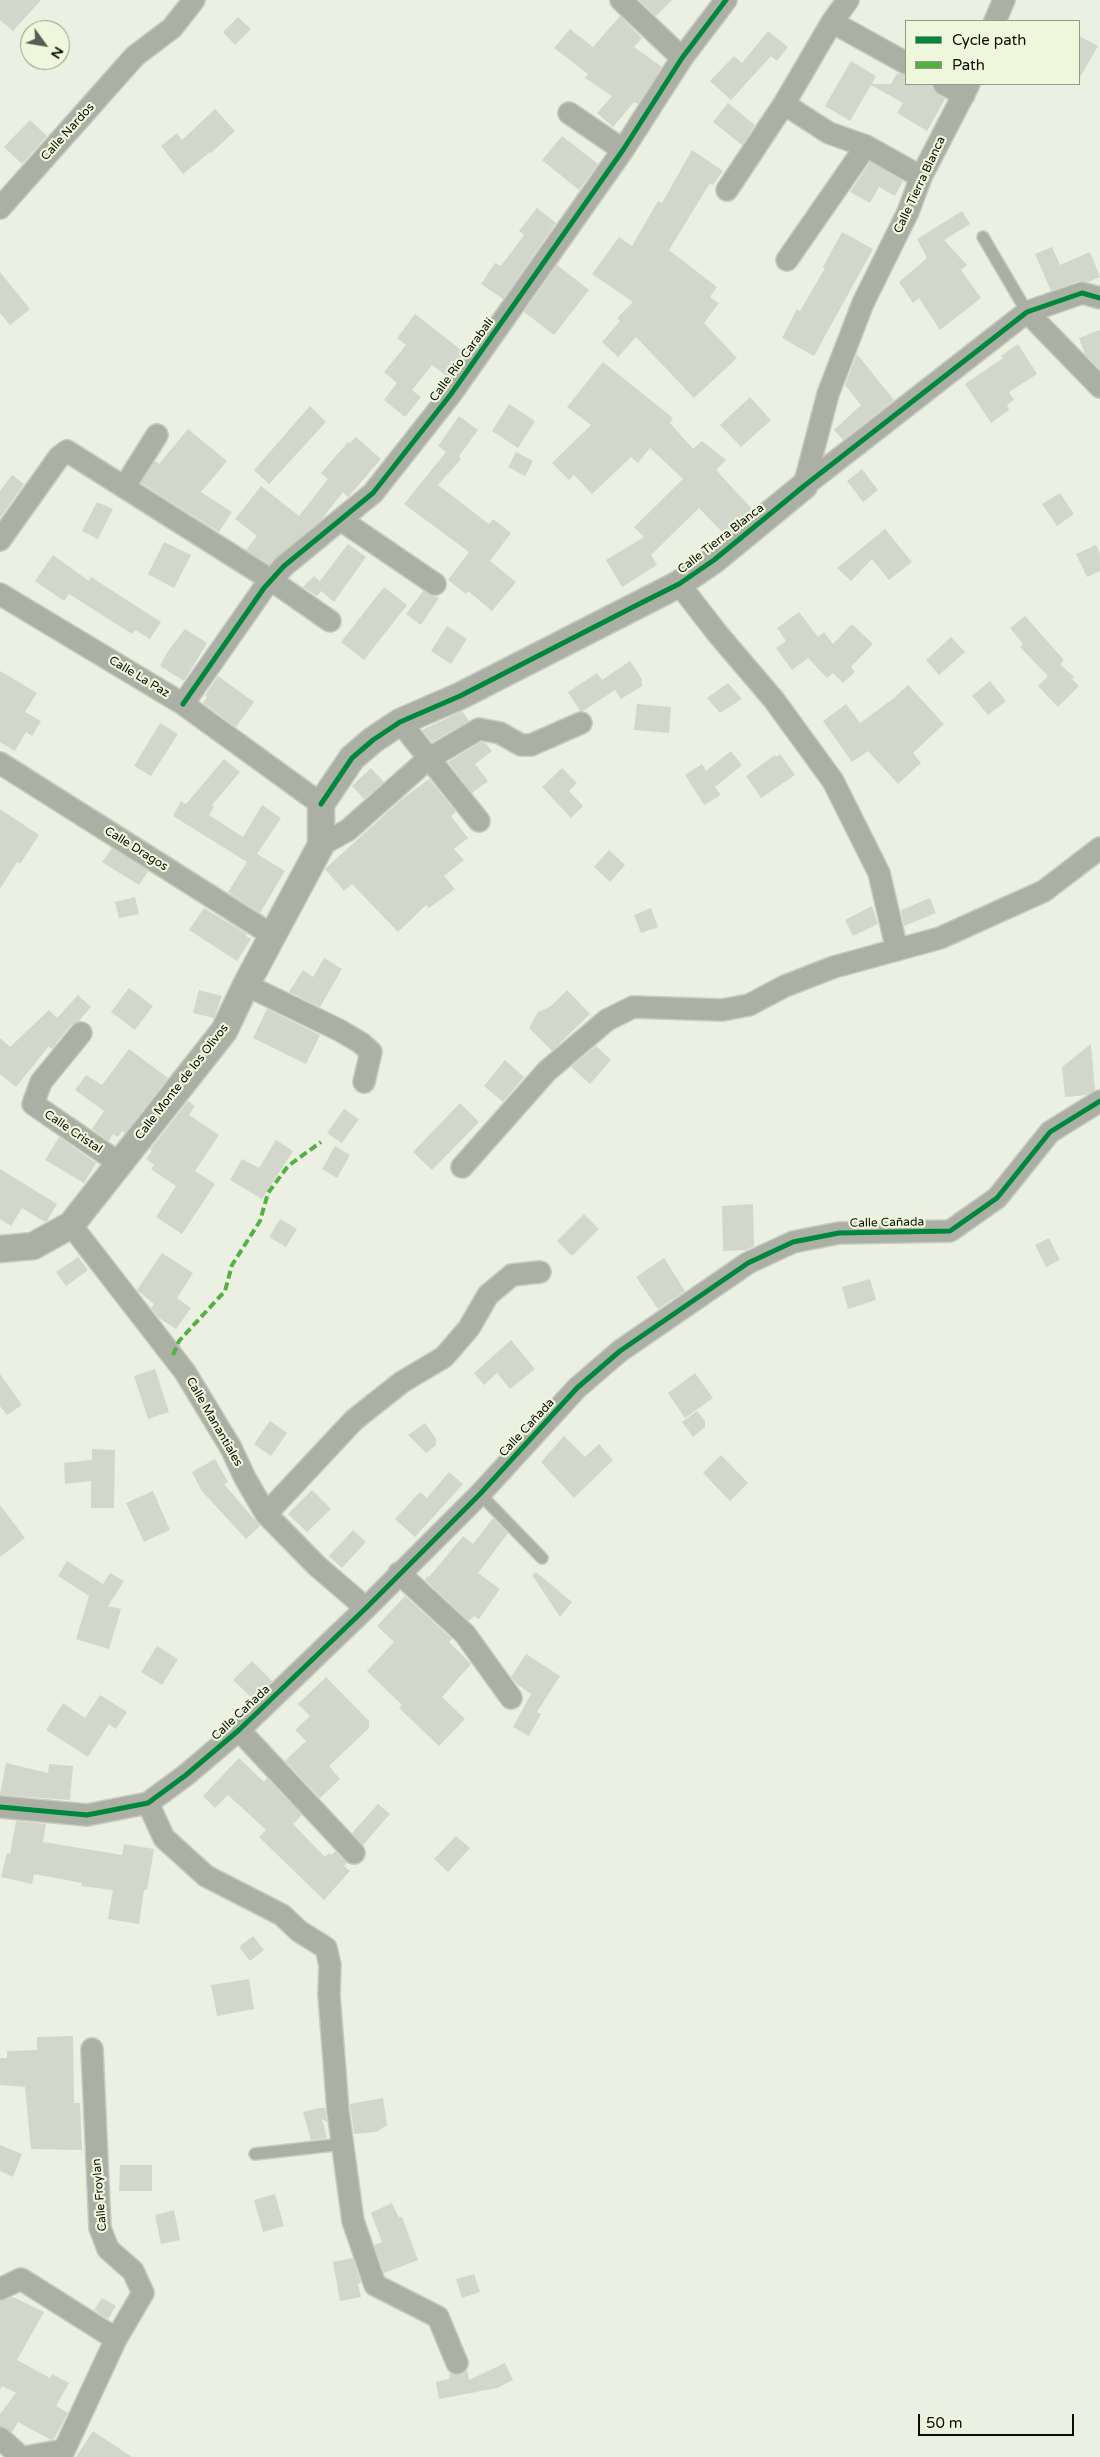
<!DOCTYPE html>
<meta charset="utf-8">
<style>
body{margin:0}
#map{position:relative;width:1100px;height:2457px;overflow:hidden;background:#ecf0e2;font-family:"Varela Round",sans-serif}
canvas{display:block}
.legend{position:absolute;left:905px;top:20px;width:175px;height:65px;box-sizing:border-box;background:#eef6dc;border:1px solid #949986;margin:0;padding:6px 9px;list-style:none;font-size:15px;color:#0c0e06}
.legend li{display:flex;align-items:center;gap:10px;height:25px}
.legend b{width:25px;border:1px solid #949986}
.north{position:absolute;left:20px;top:20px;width:50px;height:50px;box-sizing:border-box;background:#eef6dc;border:1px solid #949986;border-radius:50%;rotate:122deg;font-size:14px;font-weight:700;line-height:20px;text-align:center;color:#0c0e06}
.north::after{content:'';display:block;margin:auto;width:18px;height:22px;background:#5a5d53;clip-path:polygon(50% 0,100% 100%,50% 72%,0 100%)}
.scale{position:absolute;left:918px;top:2414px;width:156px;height:22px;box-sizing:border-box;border:2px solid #0c0e06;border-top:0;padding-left:6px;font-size:15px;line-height:18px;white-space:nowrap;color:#0c0e06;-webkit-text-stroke:4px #eef6dc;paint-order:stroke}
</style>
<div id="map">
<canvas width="1100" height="2457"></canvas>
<ul class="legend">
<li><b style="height:6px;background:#00873e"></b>Cycle path</li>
<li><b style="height:6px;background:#54b044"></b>Path</li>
</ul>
<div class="north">N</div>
<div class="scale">50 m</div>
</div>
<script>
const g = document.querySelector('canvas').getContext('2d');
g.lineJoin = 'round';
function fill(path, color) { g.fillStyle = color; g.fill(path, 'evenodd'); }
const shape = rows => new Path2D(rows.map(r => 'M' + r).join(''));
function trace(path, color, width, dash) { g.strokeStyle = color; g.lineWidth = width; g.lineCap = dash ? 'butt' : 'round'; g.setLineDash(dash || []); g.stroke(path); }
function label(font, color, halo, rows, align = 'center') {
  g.font = font + ' "Varela Round",sans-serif'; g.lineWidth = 4.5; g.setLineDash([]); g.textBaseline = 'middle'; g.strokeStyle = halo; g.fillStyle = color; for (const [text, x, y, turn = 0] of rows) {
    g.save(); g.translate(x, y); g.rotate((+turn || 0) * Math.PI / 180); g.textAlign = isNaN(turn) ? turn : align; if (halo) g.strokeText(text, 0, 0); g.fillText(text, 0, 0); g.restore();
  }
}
const building = shape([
 [0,0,41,0,13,31,0,20],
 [639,0,672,0,656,16],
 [620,16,642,38,634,47,662,67,638,104,634,102,613,127,597,113,612,96,585,78,588,74,554,48,570,29,593,47],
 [238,17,251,29,235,45,223,32],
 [768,31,788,47,777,61,771,56,731,100,710,81,734,56,742,63],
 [1079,36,1098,46,1079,79],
 [851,61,876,76,872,84,891,84,897,73,906,75,906,84,932,84,934,91,945,99,927,131,897,113,903,103,871,85,850,121,825,106],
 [728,103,755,125,742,145,713,122],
 [215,109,235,131,211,153,210,152,183,174,161,146,177,133,182,140],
 [30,120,47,136,22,164,4,147],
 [562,136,598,164,579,190,542,160],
 [692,150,723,171,713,185,710,183,669,250,717,287,710,297,719,303,704,323,737,358,694,398,636,337,618,357,602,342,620,321,617,318,633,302,592,274,619,237,632,246,658,201,662,203],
 [870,162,903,181,895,196,879,187,870,203,850,192],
 [537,208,556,223,503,299,481,284,495,263,501,266,524,235,519,231],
 [962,211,970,224,944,240,967,265,961,270,981,298,940,330,919,298,913,303,899,282,927,258,917,239],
 [842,232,873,249,814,356,782,338,797,309,800,311,825,268,823,267],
 [1052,247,1060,265,1090,252,1100,277,1089,282,1078,281,1051,291,1035,254],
 [557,265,589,290,554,335,524,312],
 [0,272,30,309,10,325,0,313],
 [415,314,465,353,448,377,432,365,412,390,421,397,405,417,384,400,397,383,384,372,406,345,397,338],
 [1100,330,1100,369,1085,354,1079,338],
 [1018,344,1037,374,1009,392,1014,400,1007,405,1009,410,991,423,965,384,1003,358,1001,356],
 [857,354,894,400,843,440,834,430,861,405,845,385],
 [603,362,673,418,670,423,693,449,702,441,726,460,716,470,752,509,723,533,699,508,651,555,657,565,622,587,606,560,644,537,634,527,683,479,650,448,638,463,631,457,592,494,574,475,569,480,552,463,591,425,567,407],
 [750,397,771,420,741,447,720,425],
 [509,404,535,421,518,448,492,431],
 [310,406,326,422,269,484,254,470],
 [459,416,478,430,459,456,461,459,438,485,489,524,493,519,511,533,490,561,516,582,492,611,468,591,466,594,448,580,469,552,404,504,446,452,438,446],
 [188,429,227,461,201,492,232,512,219,532,141,483,155,461,159,464],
 [356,437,381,459,348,497,343,492,321,520,269,564,246,550,257,536,235,519,261,486,299,516,328,479,321,473,348,442,350,443],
 [516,452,533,461,525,476,508,467],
 [862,469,878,490,863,502,847,481],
 [12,475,24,484,0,518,0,491],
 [1060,493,1074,514,1057,526,1042,504],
 [97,502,113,509,98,539,82,531],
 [885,529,912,562,889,580,872,559,851,581,837,568],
 [164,542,191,555,174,588,148,574],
 [348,544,366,557,334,602,321,591,317,596,303,587,314,576,320,581],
 [1096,545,1100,554,1100,571,1087,577,1076,554],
 [53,555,89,581,91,577,161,622,150,639,135,630,132,634,69,594,64,601,35,581],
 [384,587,407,605,364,660,341,642],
 [423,591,439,598,421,625,406,614],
 [799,612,818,637,824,632,833,644,852,624,873,644,851,667,855,672,843,683,833,673,827,678,808,658,792,670,776,648,786,641,777,628],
 [1025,616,1064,660,1060,664,1074,677,1072,679,1079,686,1058,707,1038,686,1048,676,1020,647,1023,644,1010,628],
 [447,626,467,639,451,664,431,651],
 [185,629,207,643,184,681,160,666,168,651],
 [951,637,965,652,939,675,926,660],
 [630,661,642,679,642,686,621,699,615,690,583,711,580,711,568,692,597,673,602,680],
 [0,671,37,693,25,712,41,721,32,736,26,732,15,751,0,742],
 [218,676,254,702,236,727,203,703,207,697,205,695],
 [990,681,1006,701,988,715,972,696],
 [728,683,742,699,720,713,707,698],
 [908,685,944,724,913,753,921,763,898,784,868,751,852,762,823,721,846,704,860,723,894,698],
 [637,704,671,707,669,733,634,730],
 [462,711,469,721,432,742,422,730],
 [160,723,178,734,151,776,134,766],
 [481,742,485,743,492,751,475,764,488,781,472,793,448,762],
 [731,751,742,765,715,787,721,795,704,805,685,775,702,764,706,771],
 [780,754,795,775,761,798,746,776,775,755,776,757],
 [224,759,240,772,212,805,214,807,209,815,243,837,262,805,281,818,257,854,285,871,260,913,228,892,247,862,173,816,181,801,186,804],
 [371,768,384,782,364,799,352,786],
 [562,768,577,783,569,791,583,806,571,818,542,787],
 [429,779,456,812,451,816,468,838,454,849,464,860,444,876,455,889,429,908,426,905,398,932,352,884,344,891,325,869,401,800],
 [0,809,39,835,20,864,17,862,0,889],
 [112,848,148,871,139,885,102,862],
 [609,850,625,865,610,882,594,867],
 [135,897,139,914,119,918,115,902],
 [930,898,936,913,904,926,901,910],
 [872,906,878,924,853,936,845,920],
 [204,908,247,934,246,936,251,939,237,961,189,930],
 [651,908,658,927,641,933,634,915],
 [324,958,342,969,320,1007,289,992,303,970,313,977],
 [129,988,153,1006,135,1030,111,1012],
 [199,990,222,996,214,1018,193,1013],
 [567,990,590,1014,552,1051,529,1028,538,1012,551,1006],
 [78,995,91,1007,79,1021,71,1025,52,1049,49,1046,16,1087,0,1074,0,1038,10,1047,49,1010,57,1018],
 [267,1009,320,1035,306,1064,253,1038],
 [1091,1044,1095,1090,1086,1095,1065,1097,1062,1067],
 [596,1046,611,1060,590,1084,571,1067],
 [129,1049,168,1078,125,1133,122,1131,118,1137,113,1134,109,1141,92,1129,104,1111,75,1090,86,1075,102,1085],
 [505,1060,524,1077,503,1102,484,1086],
 [188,1101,195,1106,189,1115,219,1135,195,1171,215,1184,182,1234,156,1217,176,1186,151,1169,154,1165,146,1159,152,1151,150,1150],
 [460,1103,479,1122,432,1170,413,1152],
 [344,1109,359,1119,342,1143,327,1133],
 [59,1137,96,1163,84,1183,45,1160],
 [276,1140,293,1151,262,1199,230,1180,242,1159,259,1168],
 [335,1146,350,1155,337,1178,322,1169],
 [0,1169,57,1204,47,1221,45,1222,22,1208,11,1226,0,1219],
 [753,1204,754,1246,746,1250,723,1251,722,1206],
 [584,1214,599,1229,572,1256,557,1241],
 [280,1219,297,1229,286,1247,269,1237],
 [1049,1238,1060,1260,1046,1267,1035,1245],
 [162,1253,193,1273,177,1298,191,1308,176,1329,159,1318,151,1308,154,1304,137,1290],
 [78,1257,88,1270,66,1286,56,1272],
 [664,1258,685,1291,658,1309,636,1277],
 [870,1279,876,1300,848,1309,842,1287],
 [511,1340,535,1369,510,1389,497,1373,484,1385,474,1373],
 [155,1369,169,1412,148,1419,134,1376],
 [695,1373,713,1398,685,1418,668,1393],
 [0,1374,22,1405,7,1415,0,1406],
 [697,1411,705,1421,705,1427,693,1437,682,1422],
 [270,1421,287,1433,271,1456,254,1444],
 [425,1423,436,1439,436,1445,426,1453,408,1435],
 [564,1436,585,1457,599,1444,613,1460,574,1498,541,1462],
 [92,1449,115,1450,114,1508,91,1508,91,1481,65,1484,64,1463,92,1460],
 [721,1455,748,1483,730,1501,703,1473],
 [215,1459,228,1482,224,1484,260,1526,246,1539,201,1490,192,1472],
 [449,1472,463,1484,415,1537,395,1519,420,1492,427,1498],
 [312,1490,331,1509,307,1532,288,1514],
 [153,1491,170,1530,144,1542,126,1503],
 [0,1505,25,1538,0,1557],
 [493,1518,508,1533,478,1573,500,1589,479,1619,474,1616,469,1621,425,1580,428,1576,429,1577,463,1536,473,1544],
 [353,1530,366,1542,342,1568,329,1556],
 [67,1561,103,1584,110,1573,124,1581,108,1606,121,1609,109,1649,76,1639,89,1596,58,1576],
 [536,1572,572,1602,560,1617,532,1575],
 [405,1596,452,1639,449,1642,471,1664,442,1697,465,1719,439,1746,399,1708,402,1705,367,1671,394,1642,377,1626],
 [157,1646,178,1659,162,1685,141,1672],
 [526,1654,560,1676,537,1712,541,1714,529,1736,513,1727,531,1694,517,1684,511,1677],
 [252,1661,272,1681,253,1699,233,1680],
 [326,1677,369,1721,369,1728,329,1766,340,1779,320,1798,285,1761,306,1741,295,1730,310,1716,298,1704],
 [100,1695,127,1712,116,1729,109,1724,88,1757,46,1730,63,1703,85,1718],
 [239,1758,264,1782,267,1778,302,1815,293,1824,325,1857,329,1853,332,1855,335,1851,347,1863,344,1866,350,1871,324,1900,259,1837,266,1830,228,1795,215,1808,203,1796],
 [6,1763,48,1773,49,1764,73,1766,70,1800,0,1795],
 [378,1804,390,1814,363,1845,352,1833],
 [16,1821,46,1824,43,1842,122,1855,124,1844,154,1849,147,1890,144,1890,139,1924,108,1919,113,1890,81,1886,82,1883,34,1874,32,1884,1,1877,7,1853,10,1854],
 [456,1836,470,1848,448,1872,434,1859],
 [253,1936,264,1950,250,1961,239,1947],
 [249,1979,254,2009,217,2016,211,1985],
 [73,2036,74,2103,80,2103,82,2150,31,2149,25,2087,0,2085,0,2058,7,2058,7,2051,37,2050,37,2037],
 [383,2098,387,2125,376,2132,354,2134,350,2104],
 [319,2108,325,2108,327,2122,322,2119,327,2138,311,2140,303,2112],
 [0,2145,22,2154,13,2177,0,2171],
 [120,2165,152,2165,152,2191,119,2191],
 [275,2194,284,2226,263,2232,254,2200],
 [392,2203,399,2218,402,2217,418,2260,384,2273,374,2245,382,2242,371,2213],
 [174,2210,180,2240,161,2244,155,2215],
 [353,2258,361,2283,358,2284,361,2297,340,2301,333,2262],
 [474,2274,480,2292,462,2298,456,2279],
 [13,2297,44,2312,17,2360,50,2378,52,2374,69,2383,56,2406,68,2413,54,2439,51,2440,18,2422,12,2432,0,2426,0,2414,16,2393,2,2386,0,2390,0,2301],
 [102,2298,116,2306,108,2319,94,2310],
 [505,2363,513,2380,497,2388,439,2399,436,2382,449,2379,450,2373,461,2375,467,2370,469,2380],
 [93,2431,132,2457,76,2457]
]);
const service = shape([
 [983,237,1027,312],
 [480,1494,542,1558],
 [255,2154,343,2144]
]);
const minor = shape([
 [621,0,682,58],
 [995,21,1004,0],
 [832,22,906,63],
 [944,84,964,95],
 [784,104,829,133,866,146,921,177],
 [569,113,623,150],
 [727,190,784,104,832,22,848,0],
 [0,208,135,56,172,28,194,0],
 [787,260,866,146],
 [1027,312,1100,387],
 [125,486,157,435],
 [804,486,828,394,863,303,908,212,921,177,969,84],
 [804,486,1027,312,1082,293,1100,298],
 [341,520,435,584],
 [0,540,59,457,67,451,271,580,330,621],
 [679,584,717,633,774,700,833,781,879,873,897,950],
 [0,594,183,704,321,804],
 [183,704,264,588,284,566,373,493,451,394,623,150,682,58,726,0],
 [400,722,479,821],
 [0,763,272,935],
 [321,845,348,830,428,759,479,729,500,733,521,745,531,745,581,723],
 [246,985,339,1030,361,1043,371,1052,364,1082],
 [81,1033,41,1082,33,1104,119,1163],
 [462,1167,547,1071,607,1020,633,1007,722,1010,749,1005,785,986,834,967,940,938,1044,891,1100,848],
 [71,1225,185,1372,231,1448,245,1478,266,1514,317,1566,366,1608],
 [266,1514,354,1420,402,1382,444,1357,469,1328,488,1295,512,1275,540,1272],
 [399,1573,465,1634,511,1698],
 [239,1730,354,1853],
 [148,1803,164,1838,206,1876,282,1915,299,1931,326,1948,330,1965,329,1995,338,2111,353,2221,375,2285,438,2317,457,2363],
 [0,1807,87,1815,148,1803,186,1775,239,1730,366,1608,480,1494,577,1388,620,1351,748,1263,793,1242,839,1233,950,1231,997,1198,1050,1132,1100,1101],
 [0,2289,21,2279,116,2339],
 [0,2438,21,2457],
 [25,2457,64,2450],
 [61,2457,116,2339,143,2293,133,2271,108,2249,100,2228,92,2049]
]);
const tertiary = shape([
 [0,1249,33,1246,71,1225,224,1031,246,985,321,845,321,804,352,758,373,740,400,722,460,696,679,584,714,560,804,486]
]);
const quiet = shape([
 [173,1355,179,1341,225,1291,232,1265,260,1221,268,1193,288,1166,321,1142]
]);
const cycleway = shape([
 [183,704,264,588,284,566,373,493,451,394,623,150,682,58,726,0],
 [321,804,352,758,373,740,400,722,460,696,641,603,679,584,714,560,804,486,1027,312,1082,293,1100,298],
 [0,1807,87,1815,148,1803,186,1775,239,1730,366,1608,480,1494,577,1388,620,1351,748,1263,793,1242,839,1233,950,1231,997,1198,1050,1132,1100,1101]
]);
const streetNames = [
 ["Calle Nardos",68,132,-48],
 ["Calle Tierra Blanca",920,185,-65],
 ["Calle Río Carabalí",462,360,-54],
 ["Calle Tierra Blanca",721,539,-38],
 ["Calle La Paz",139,677,31],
 ["Calle Dragos",136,849,32],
 ["Calle Monte de los Olivos",182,1082,-52],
 ["Calle Cristal",73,1132,34],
 ["Calle Cañada",887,1223,-1],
 ["Calle Manantiales",214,1422,60],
 ["Calle Cañada",527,1428,-47],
 ["Calle Cañada",241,1713,-43],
 ["Calle Froylan",100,2195,-95]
];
fill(building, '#d3d6cb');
trace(service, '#c7cbc0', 14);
trace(minor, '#c7cbc0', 24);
trace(tertiary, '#c7cbc0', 29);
trace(service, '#acafa3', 11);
trace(minor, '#acafa3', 21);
trace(tertiary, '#acafa3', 26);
trace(quiet, '#54b044', 4, [8, 4]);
trace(cycleway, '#00873e', 5);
label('12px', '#0c0e06', '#eef6dc', streetNames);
</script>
